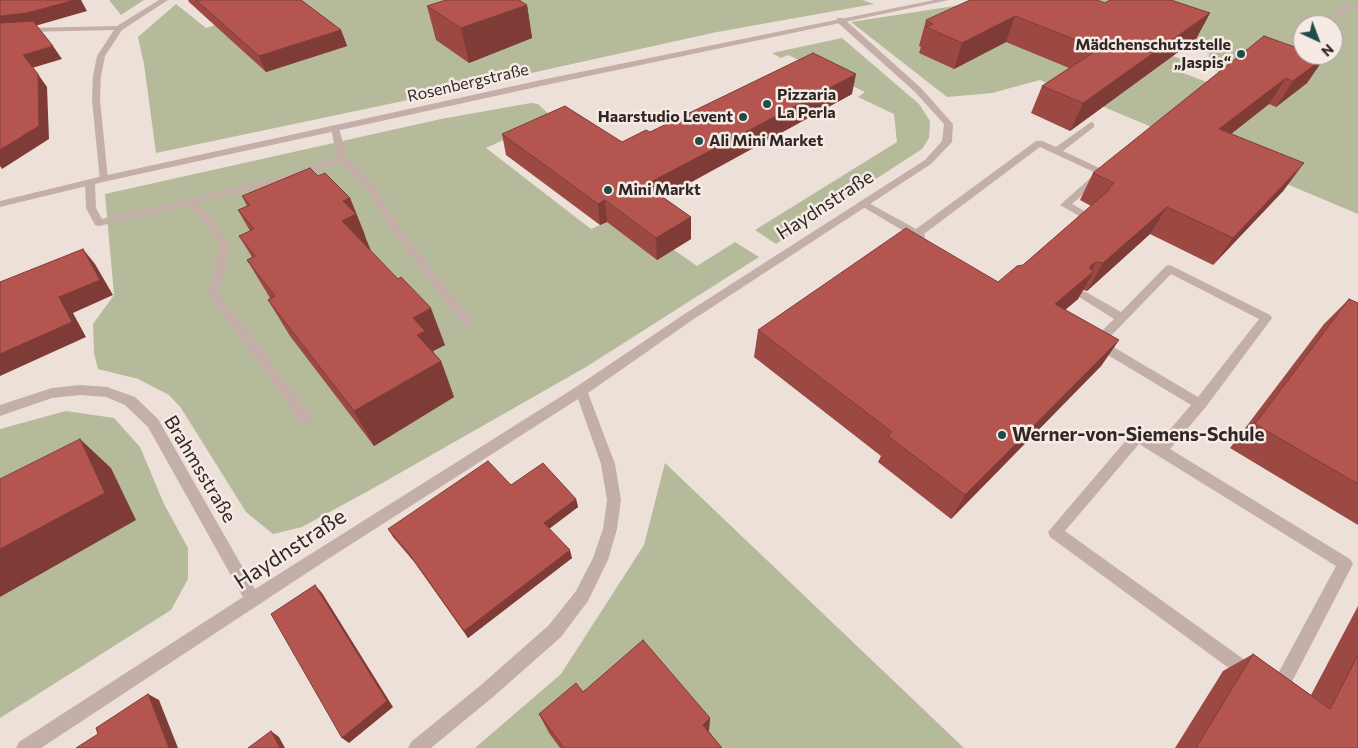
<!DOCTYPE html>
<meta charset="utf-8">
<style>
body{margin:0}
#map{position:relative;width:1358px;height:748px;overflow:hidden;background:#ede0d9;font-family:Commissioner,sans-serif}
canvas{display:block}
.north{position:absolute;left:1293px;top:15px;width:50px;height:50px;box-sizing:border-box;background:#f5eae4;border:1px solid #a79c98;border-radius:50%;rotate:137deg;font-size:14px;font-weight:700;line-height:20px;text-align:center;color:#312826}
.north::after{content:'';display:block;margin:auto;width:18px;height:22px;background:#224c47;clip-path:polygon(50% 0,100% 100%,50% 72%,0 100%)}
</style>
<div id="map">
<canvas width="1358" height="748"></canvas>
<div class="north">N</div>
</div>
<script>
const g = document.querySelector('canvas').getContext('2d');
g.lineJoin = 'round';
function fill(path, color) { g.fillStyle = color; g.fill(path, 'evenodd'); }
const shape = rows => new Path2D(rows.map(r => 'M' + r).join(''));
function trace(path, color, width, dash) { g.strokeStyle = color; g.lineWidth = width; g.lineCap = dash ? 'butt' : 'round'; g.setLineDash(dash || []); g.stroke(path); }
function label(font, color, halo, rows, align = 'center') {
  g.font = font + ' Commissioner,sans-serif'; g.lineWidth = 5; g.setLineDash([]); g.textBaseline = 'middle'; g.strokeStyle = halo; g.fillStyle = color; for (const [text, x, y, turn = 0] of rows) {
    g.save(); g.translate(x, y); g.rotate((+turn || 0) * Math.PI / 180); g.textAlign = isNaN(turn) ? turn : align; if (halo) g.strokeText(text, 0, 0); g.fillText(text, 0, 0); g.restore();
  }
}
const green = shape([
 [109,0,144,0,121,15],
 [293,0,862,0,874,4,717,32,427,96,156,153,144,64,138,37,176,4,206,28],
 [993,0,1050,6,1183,60,1188,65,1183,73,1220,87,1233,77,1208,68,1209,53,1094,10,1089,0,1358,0,1358,214,1040,80,992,93,947,97,851,22],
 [1303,25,1333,25,1333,55,1303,55],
 [842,38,919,104,930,121,929,138,922,149,776,244,755,230,897,142,894,114,858,97,865,92,788,55,781,58,772,53],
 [531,103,538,104,552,117,486,148,591,229,607,222,674,250,697,266,735,242,759,257,586,367,370,490,302,527,273,534,246,512,181,408,169,395,138,379,98,369,94,353,93,324,114,295,105,194,441,119],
 [66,411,114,418,140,447,164,504,188,548,188,579,171,610,0,718,0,429],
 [665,463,964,748,475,748,561,674,644,545]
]);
const service = shape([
 [1358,4,1358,8,1350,9,1329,25,1320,25,1345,5,1358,4],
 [335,125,339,128,347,158,373,183,401,229,473,322,467,326,463,325,393,233,366,187,340,163,276,183,197,202,230,242,220,294,311,415,313,419,311,423,306,424,301,423,208,294,220,242,188,205,99,226,95,225,86,208,85,183,90,180,95,183,96,208,102,219,270,179,337,158,331,128,335,125]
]);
const pedestrian = shape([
 [1091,122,1094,123,1094,127,1063,151,1108,172,1072,204,1093,216,1085,224,1077,224,1076,222,1081,217,1060,205,1096,173,1040,147,924,234,925,236,924,238,920,239,912,236,858,204,859,202,867,202,916,229,1036,141,1042,141,1056,147,1091,122],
 [1170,265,1270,315,1272,318,1205,408,1170,449,1350,559,1353,564,1283,699,1277,702,1271,699,1050,537,1048,532,1133,432,1138,431,1143,432,1159,442,1191,405,1093,346,1091,343,1093,340,1114,319,1076,295,1082,291,1086,292,1121,312,1166,266,1170,265],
 [1171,274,1259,319,1198,397,1105,342,1171,274],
 [1139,444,1336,566,1274,681,1065,531,1139,444]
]);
const minor = shape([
 [159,0,168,0,122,30,105,56,101,76,100,100,108,179,103,182,100,181,92,100,93,76,97,56,114,30,27,32,0,35,0,31,27,28,117,26,159,0],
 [837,18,843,18,921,88,953,124,952,142,931,164,691,321,588,393,615,464,621,500,617,529,608,560,588,601,561,637,493,697,431,748,408,748,411,742,481,685,549,625,576,591,593,558,603,529,607,500,601,464,578,399,328,559,41,748,16,748,19,742,243,597,148,427,125,405,106,397,80,395,52,398,0,416,0,405,52,388,80,385,107,387,135,397,158,419,255,589,576,387,683,315,925,160,942,141,944,124,915,92,837,22,837,18]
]);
const tertiary = shape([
 [934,0,949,0,541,86,103,182,0,207,0,201,103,176,541,80,934,0]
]);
const wall = shape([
 [188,0,301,0,341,30,347,46,266,72,189,2],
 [1059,1,1105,3,1210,13,1196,39,1070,131,1031,113,1042,86,1069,68,1006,42,954,69,919,53,921,47,919,46,926,20],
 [527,5,532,38,469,63,436,40,427,6],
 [1325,57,1307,83,1276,107,1269,104,1231,134,1284,190,1213,265,1150,234,1087,291,1083,290,1078,299,1065,310,1119,340,1101,366,951,519,878,462,881,456,754,357,758,330,998,282,1023,265,1091,206,1080,200,1093,173],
 [852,94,663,197,691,217,691,239,657,260,607,222,600,225,506,155,502,134,622,142,650,132],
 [242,196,350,198,371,251,445,345,433,351,434,354,441,361,454,397,374,446,290,336,268,300,270,298,247,260,252,257,239,236,250,231,238,210,247,206],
 [1349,299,1358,303,1358,525,1230,448,1324,324],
 [511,485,576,499,578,507,549,529,572,558,468,638,415,563,393,537,388,529],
 [1358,606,1358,748,1175,748,1223,671,1253,654,1311,695],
 [583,692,710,718,709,732,722,748,560,748,549,733,539,714]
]);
const shadedWall = shape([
 [75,0,81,0,87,11,35,26,0,29,0,16],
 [527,5,532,38,469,63,461,28],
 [1210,13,1196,39,1070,131,1083,103],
 [1015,16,1006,42,954,69,962,43],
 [341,30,347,46,266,72,259,56],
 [53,46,62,59,32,68,23,55],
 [1325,57,1307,83,1276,107,1293,81],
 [38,74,47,87,49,139,2,169,0,166,0,150],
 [856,74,852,94,646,207,645,185],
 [1286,78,1269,104,1203,156,1219,129],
 [1304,163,1284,190,1213,265,1233,238],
 [350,198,365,235,364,235,371,251,342,221,343,201],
 [605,200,607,222,600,225,598,204],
 [1167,207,1150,234,1087,291,1103,263],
 [691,217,691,239,657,260,656,238],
 [83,249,95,264,113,295,73,313,86,337,0,376,0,354],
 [1096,262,1089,276,1094,271,1078,299,1040,331,1055,304,1090,266],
 [431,308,445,345,433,351,438,363,441,361,454,397,374,446,354,411,417,335,413,318],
 [1119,340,1101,366,951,519,965,495],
 [80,439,111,468,136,520,0,597,0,549],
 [576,499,578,507,546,531,544,523],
 [570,550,572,558,468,638,464,631],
 [315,585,322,593,393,707,349,743,342,738],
 [148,694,159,700,178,748,169,748],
 [710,718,708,736,703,725],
 [271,731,279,737,285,748,280,748]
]);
const building = shape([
 [0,0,75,0,27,13,0,16,0,0],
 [196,0,301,0,341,30,259,56,196,0],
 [446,0,519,0,527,5,461,28,427,6,446,0],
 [970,0,1097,0,1105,3,1110,0,1171,0,1210,13,1083,103,1042,86,1099,49,1015,16,962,43,926,27,933,24,926,20,970,0],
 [33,21,53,46,23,55,38,74,39,126,0,150,0,23,33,21],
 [1264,36,1303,50,1303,55,1319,55,1325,57,1293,81,1286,78,1219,129,1304,163,1233,238,1167,207,1103,263,1096,262,1090,266,1090,269,1094,271,1055,304,1119,340,965,495,888,436,892,432,758,330,906,228,998,282,1017,266,1023,265,1109,190,1109,188,1114,183,1093,173,1264,36],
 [813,53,856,74,645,185,691,217,656,238,605,200,598,204,502,134,565,106,622,142,646,130,650,132,813,53],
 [310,168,318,176,325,173,350,198,343,201,356,214,342,221,398,279,401,277,431,308,413,318,425,331,417,335,441,361,354,411,268,300,275,296,247,260,255,256,239,236,254,229,238,210,250,205,242,196,310,168],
 [83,249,100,280,59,297,72,322,0,354,0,282,83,249],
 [1349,299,1358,303,1358,484,1255,424,1349,299],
 [80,439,105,493,0,549,0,479,80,439],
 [488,461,511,485,543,463,576,499,544,523,570,550,464,631,410,555,388,529,488,461],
 [315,585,387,701,342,738,271,614,315,585],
 [643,640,710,718,703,725,722,748,564,748,539,714,576,683,583,692,643,640],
 [1253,654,1330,709,1358,655,1358,748,1196,748,1253,654],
 [148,694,169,748,76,748,98,734,96,728,148,694],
 [271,731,280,748,248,748,271,731]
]);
const markers = [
 [1241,54,5,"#224c47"],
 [767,104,5,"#224c47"],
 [743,117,5,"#224c47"],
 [699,141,5,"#224c47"],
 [608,190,5,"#224c47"],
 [1002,435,5,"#224c47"]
];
const farPoinames = [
 ["Mädchenschutzstelle",1231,45,"right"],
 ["„Jaspis“",1231,63,"right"],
 ["Pizzaria",777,95],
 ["La Perla",777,113],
 ["Haarstudio Levent",733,117,"right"],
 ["Ali Mini Market",709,141],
 ["Mini Markt",618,190]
];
const farStreetnames = [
 ["Rosenbergstraße",468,83,-13]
];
const streetNames = [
 ["Haydnstraße",825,205,-33],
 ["Brahmsstraße",200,469,59]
];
const poiNames = [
 ["Werner-von-Siemens-Schule",1012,435]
];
const nearStreetnames = [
 ["Haydnstraße",290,549,-33]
];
fill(green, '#b5ba9b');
fill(service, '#c3afa7');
fill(pedestrian, '#c3afa7');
fill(minor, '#c3afa7');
fill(tertiary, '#c3afa7');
fill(wall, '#9c4944');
fill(shadedWall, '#7f3c37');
fill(building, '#b5554f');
trace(building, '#7f3c37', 1);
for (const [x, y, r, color] of markers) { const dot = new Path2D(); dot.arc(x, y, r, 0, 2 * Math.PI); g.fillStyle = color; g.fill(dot); trace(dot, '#f5eae4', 2); }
label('bold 16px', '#312826', '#f5eae4', farPoinames, 'left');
label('16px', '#312826', '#f5eae4', farStreetnames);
label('19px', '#312826', '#f5eae4', streetNames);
label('bold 19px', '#312826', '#f5eae4', poiNames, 'left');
label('22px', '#312826', '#f5eae4', nearStreetnames);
</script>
